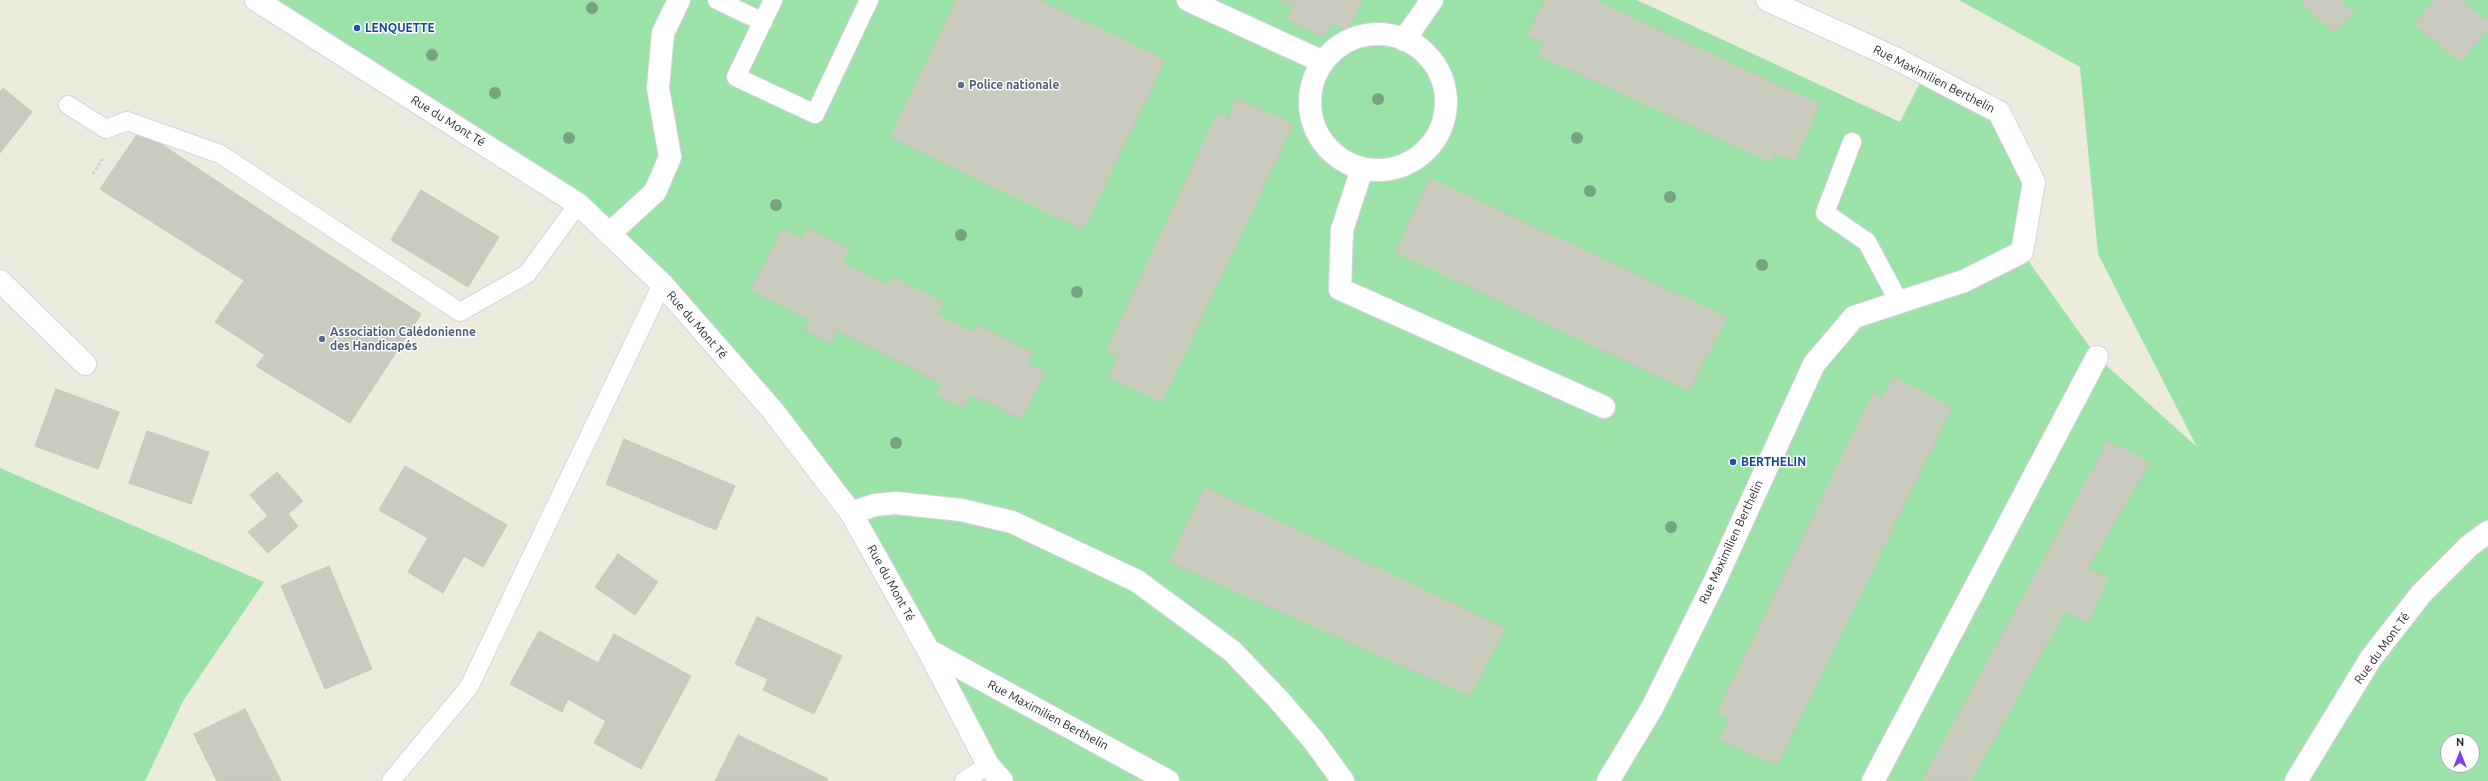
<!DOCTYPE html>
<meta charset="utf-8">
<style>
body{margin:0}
#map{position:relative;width:2488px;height:781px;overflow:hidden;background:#ebecdd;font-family:Ubuntu,sans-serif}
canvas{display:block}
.north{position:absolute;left:2440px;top:733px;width:40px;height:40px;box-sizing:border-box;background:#fff;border:1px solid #aaa;border-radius:50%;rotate:0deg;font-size:11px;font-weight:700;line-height:16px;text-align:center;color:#2a2a2a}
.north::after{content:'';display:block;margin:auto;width:14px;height:18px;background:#7d40f6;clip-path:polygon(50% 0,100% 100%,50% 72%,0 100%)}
</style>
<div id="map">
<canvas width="2488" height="781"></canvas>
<div class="north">N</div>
</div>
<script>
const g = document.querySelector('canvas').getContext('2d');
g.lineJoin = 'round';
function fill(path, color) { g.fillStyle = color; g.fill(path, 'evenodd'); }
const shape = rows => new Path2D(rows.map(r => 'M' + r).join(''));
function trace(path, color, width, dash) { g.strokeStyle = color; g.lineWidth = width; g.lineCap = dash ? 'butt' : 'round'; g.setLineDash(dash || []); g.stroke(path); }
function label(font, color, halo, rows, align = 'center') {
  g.font = font + ' Ubuntu,sans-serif'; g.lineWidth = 3; g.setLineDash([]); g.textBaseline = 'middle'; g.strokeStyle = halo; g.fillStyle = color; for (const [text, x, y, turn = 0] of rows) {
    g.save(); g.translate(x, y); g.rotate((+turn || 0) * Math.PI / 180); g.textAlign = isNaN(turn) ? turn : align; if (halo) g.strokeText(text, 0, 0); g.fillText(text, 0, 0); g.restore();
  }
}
const green = shape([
 [256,0,1637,0,1900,122,1925,73,1999,112,2034,182,2022,252,2097,357,2197,447,2098,254,2080,67,1959,0,2488,0,2488,781,1002,781,851,513,578,204],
 [2448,741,2472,741,2472,765,2448,765],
 [0,468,264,582,183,701,145,781,0,781]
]);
const building = shape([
 [956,0,1040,0,1165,60,1083,230,890,137,956,0],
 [1280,0,1363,0,1347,31,1332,23,1324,38,1287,20,1293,7,1280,0],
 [1545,0,1594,0,1820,104,1795,160,1775,154,1770,162,1538,55,1545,43,1527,36,1545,0],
 [2305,0,2340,0,2353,12,2335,33,2301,4,2305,0],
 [2434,0,2462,0,2488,22,2488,29,2460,62,2414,24,2434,0],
 [3,88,32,112,0,153,0,92,3,88],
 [1236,98,1293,124,1162,402,1108,377,1117,359,1107,349,1217,113,1228,119,1236,98],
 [140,130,283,225,245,281,100,189,140,130],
 [1430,178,1727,317,1689,391,1395,252,1430,178],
 [421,190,499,237,468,287,391,240,421,190],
 [283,225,421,314,350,423,256,366,265,355,215,322,283,225],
 [807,228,849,249,842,262,887,285,892,277,943,302,937,314,973,332,977,324,1032,352,1027,364,1045,372,1021,419,971,394,964,408,936,394,942,384,838,331,831,344,804,330,810,320,751,290,782,229,802,239,807,228],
 [1893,377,1952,407,1777,765,1719,740,1729,719,1717,713,1874,391,1882,399,1893,377],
 [56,389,119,412,98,469,35,446,56,389],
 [147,431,209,452,191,504,129,483,147,431],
 [624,439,735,486,716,530,606,484,624,439],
 [2108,441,2150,462,2087,569,2109,578,2087,623,2065,611,1971,781,1922,781,2108,441],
 [405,466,507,525,483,567,464,556,443,593,408,572,428,538,379,510,405,466],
 [277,472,303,501,288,514,298,526,268,553,248,532,268,516,250,495,277,472],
 [1205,487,1506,628,1470,696,1169,562,1205,487],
 [618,554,658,582,635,615,595,587,618,554],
 [329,566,372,669,325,689,281,586,329,566],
 [757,617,842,656,814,714,763,690,768,679,735,664,757,617],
 [539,631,598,663,614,634,691,676,641,769,594,743,606,721,568,699,562,712,510,684,539,631],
 [245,709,281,781,217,781,194,734,245,709],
 [738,735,828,779,827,781,715,781,738,735]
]);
const path = shape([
 [93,174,103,158]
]);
const service = shape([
 [717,0,763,22],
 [773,0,736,77,815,114,869,0],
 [68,105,106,129,127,121,220,154,460,312,527,274,578,204],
 [1852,142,1825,213,1867,242,1899,302],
 [391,781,469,687,662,284],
 [964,781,988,765]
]);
const minor = shape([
 [1188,0,1323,62],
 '1310 102a68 68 0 1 1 136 0a68 68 0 1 1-136 0Z',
 [1404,40,1432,0],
 [1362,169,1342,230,1340,289,1604,407],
 [609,234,655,192,670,157,658,88,663,33,679,0],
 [0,281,85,364],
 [851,513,875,505,896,503,961,510,1012,522,1137,581,1232,651,1279,700,1314,741,1343,781],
 [928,650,1168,781],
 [1608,781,1652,708,1714,583,1814,364,1854,317,1964,281,2022,252,2034,182,1999,112,1895,58,1767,0],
 [1873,781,2097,357]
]);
const tertiary = shape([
 [256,0,578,204,662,284,773,411,851,513,928,650,988,765,1002,781],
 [2296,781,2371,658,2421,594,2469,546,2488,532]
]);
const trees = [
 [592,8],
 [432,55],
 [495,93],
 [1378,99],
 [569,138],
 [1577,138],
 [1590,191],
 [1670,197],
 [776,205],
 [961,235],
 [1762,265],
 [1077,292],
 [896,443],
 [1671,527]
];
const markers = [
 [357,28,4,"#1a4fb4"],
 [961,85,4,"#5c6f8a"],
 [322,339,4,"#5c6f8a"],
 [1733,462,4,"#1a4fb4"]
];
const transitNames = [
 ["LENQUETTE",365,28],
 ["BERTHELIN",1741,462]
];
const streetNames = [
 ["Rue Maximilien Berthelin",1934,79,27],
 ["Rue du Mont Té",448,121,32],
 ["Rue du Mont Té",697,325,49],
 ["Rue Maximilien Berthelin",1731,542,-65],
 ["Rue du Mont Té",891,583,61],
 ["Rue du Mont Té",2382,648,-54],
 ["Rue Maximilien Berthelin",1048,715,28]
];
const serviceNames = [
 ["Police nationale",969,85],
 ["Association Calédonienne",330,332],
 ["des Handicapés",330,346]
];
fill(green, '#9ae2a7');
fill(building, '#c9cbbf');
trace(building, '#c5c8b6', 1);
trace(service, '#d8d2e3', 20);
trace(minor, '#d8d2e3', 24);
trace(tertiary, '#d8d2e3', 24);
trace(path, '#d0d0d0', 2.5, [3, 2]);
trace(service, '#fff', 18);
trace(minor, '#fff', 22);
trace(tertiary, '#fff', 22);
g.fillStyle = '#79a280';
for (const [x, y] of trees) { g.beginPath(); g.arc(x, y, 6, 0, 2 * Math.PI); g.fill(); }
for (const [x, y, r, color] of markers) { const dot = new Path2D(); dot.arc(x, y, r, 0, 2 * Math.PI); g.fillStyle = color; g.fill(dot); trace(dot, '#fff', 1.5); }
label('bold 12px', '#164399', '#fff', transitNames, 'left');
label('12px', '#2a2a2a', '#fff', streetNames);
label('bold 12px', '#4e5e75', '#fff', serviceNames, 'left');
</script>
